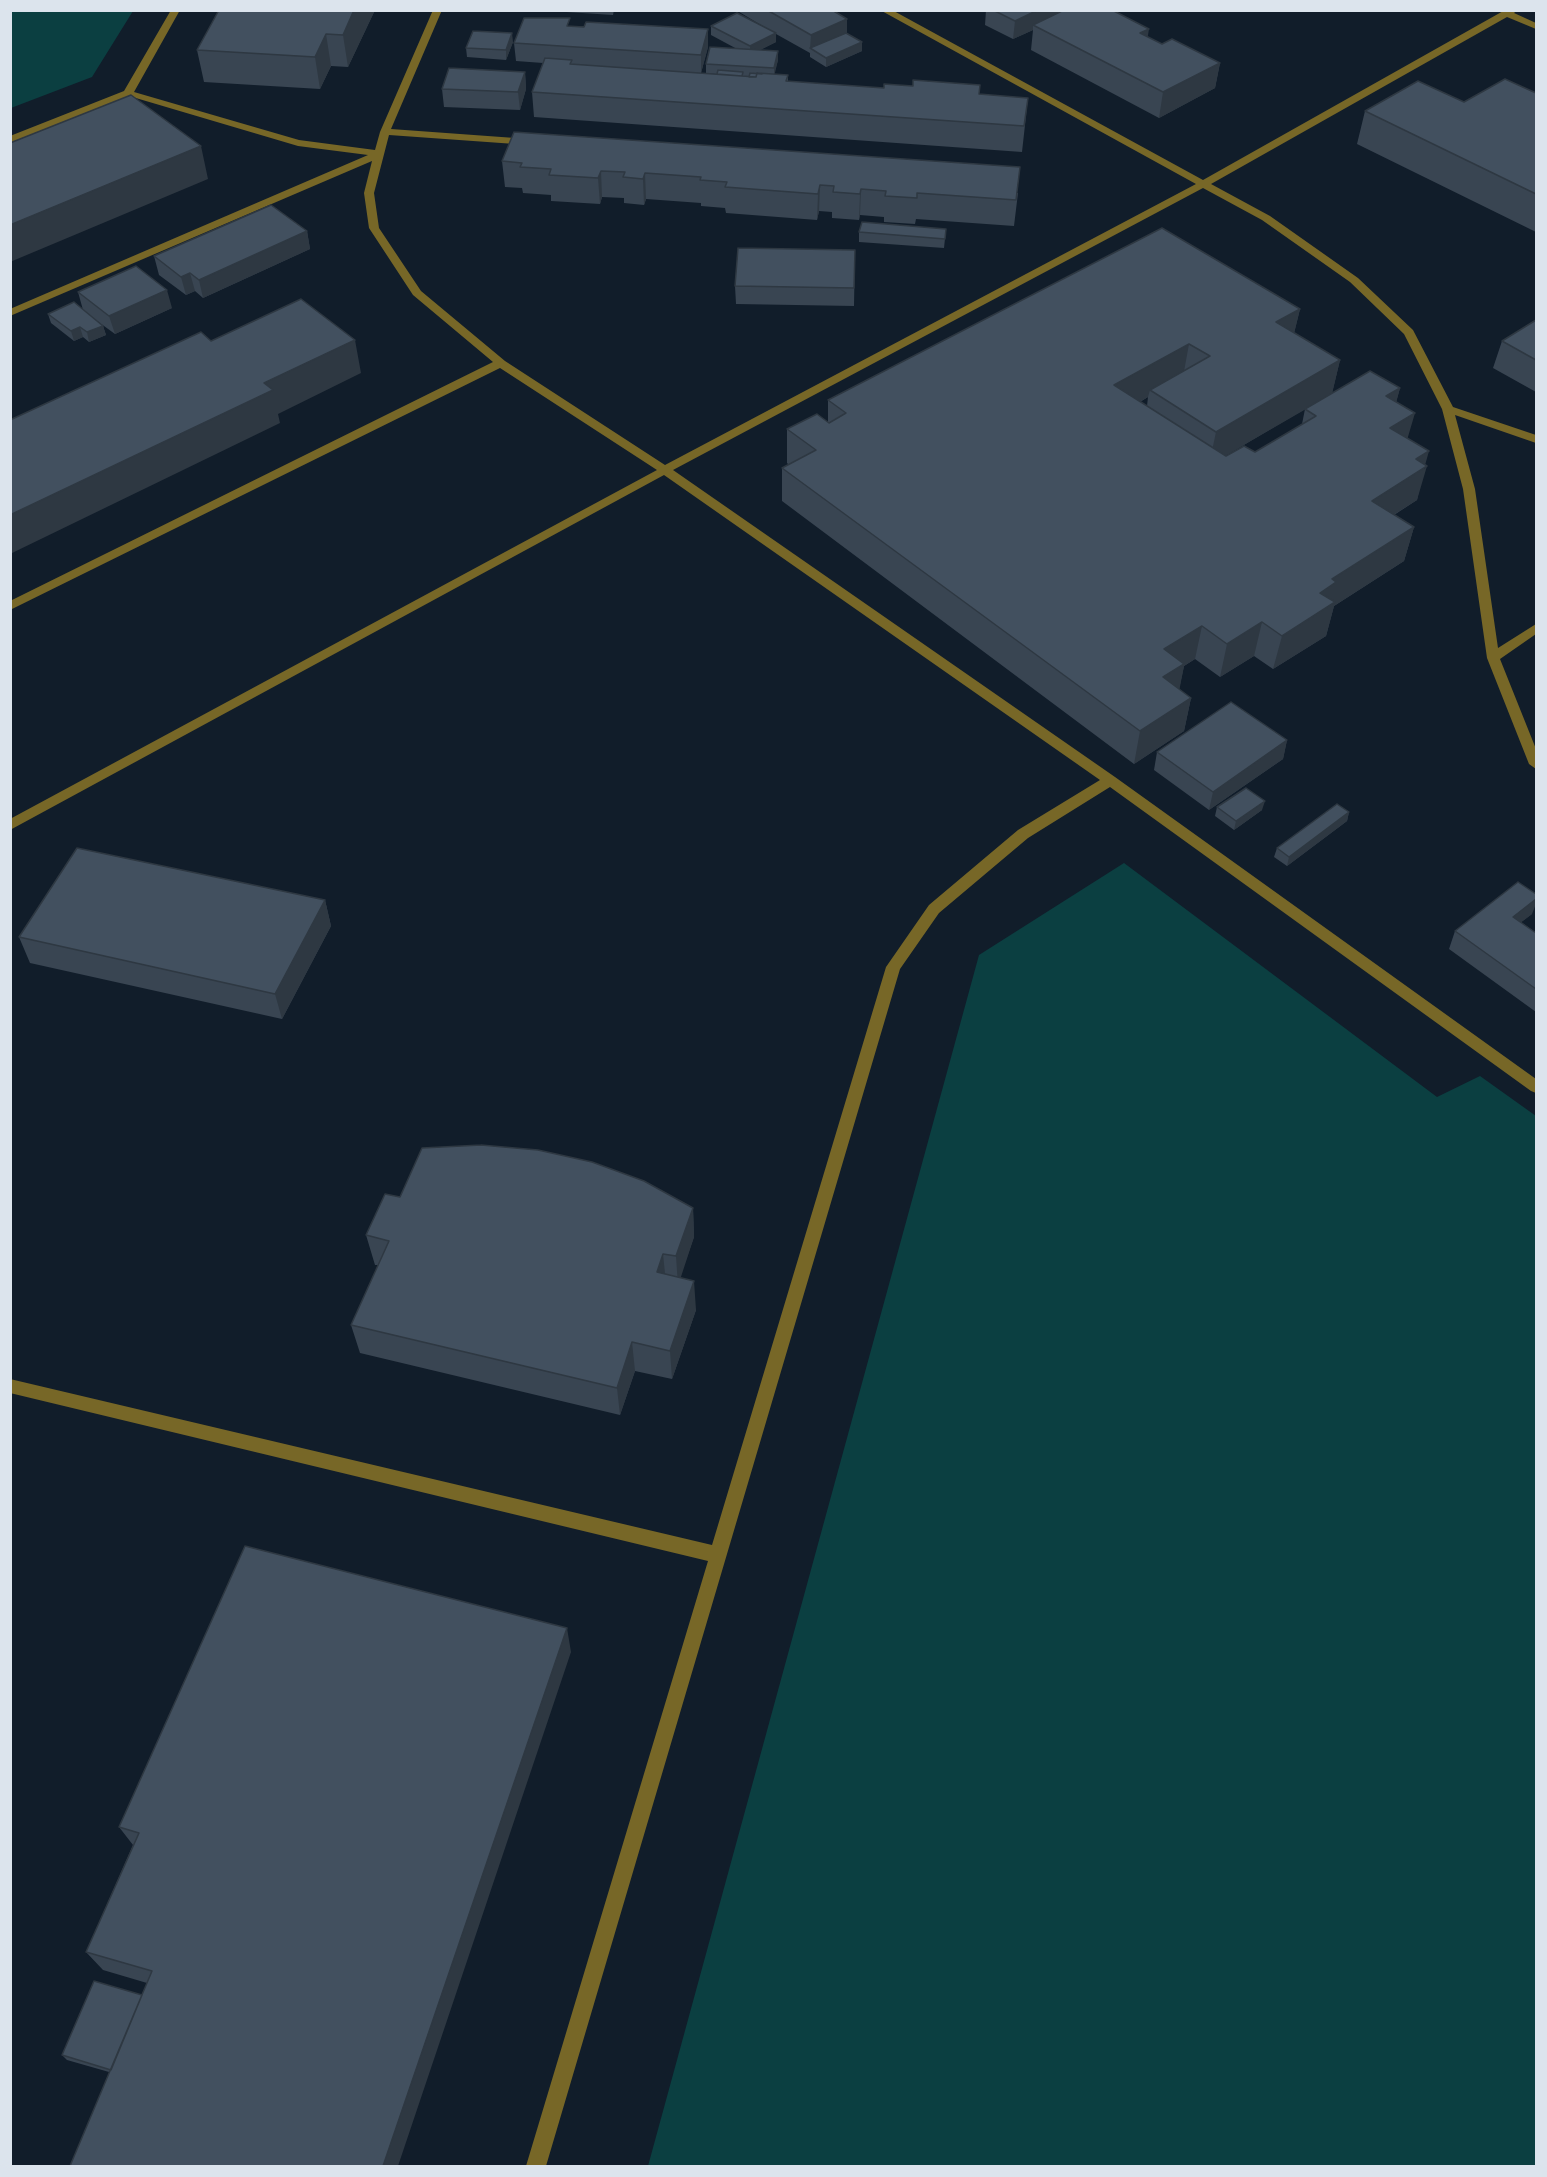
<!DOCTYPE html>
<style>
body{margin:0}
#map{position:relative;width:1547px;height:2177px;overflow:hidden;background:#111d2a;font-family:"Exo 2",sans-serif}
canvas{display:block}
.frame{position:absolute;inset:0;border:12px solid #dce4ed;pointer-events:none}
</style>
<div id="map">
<canvas width="1547" height="2177"></canvas>
<div class="frame"></div>
</div>
<script>
const g = document.querySelector('canvas').getContext('2d');
g.lineJoin = 'round';
function fill(path, color) { g.fillStyle = color; g.fill(path, 'evenodd'); }
const shape = rows => new Path2D(rows.map(r => 'M' + r).join(''));
function trace(path, color, width, dash) { g.strokeStyle = color; g.lineWidth = width; g.lineCap = dash ? 'butt' : 'round'; g.setLineDash(dash || []); g.stroke(path); }
const water = shape([
 [11,10,133,10,133,11,92,77,11,108],
 [1124,863,1437,1097,1480,1076,1536,1116,1536,2166,648,2166,979,955]
]);
const minor = shape([
 [171,10,180,10,134,92,299,140,375,150,380,132,433,10,442,10,391,129,529,139,534,142,529,145,389,135,374,193,379,228,421,291,505,361,665,465,1196,184,880,10,892,10,1203,180,1505,10,1517,10,1514,13,1536,23,1536,29,1507,17,1211,184,1270,216,1358,278,1413,330,1453,407,1536,435,1536,443,1455,415,1475,489,1498,648,1536,624,1536,634,1500,659,1536,749,1536,769,1529,764,1487,658,1463,489,1442,409,1404,334,1350,282,1262,220,1203,188,673,470,1115,777,1536,1079,1536,1093,1531,1091,1110,787,1028,838,939,913,900,969,546,2166,526,2166,708,1561,10,1393,10,1379,712,1545,886,967,929,905,1018,830,1100,780,664,475,10,830,10,819,657,470,500,368,10,610,10,601,493,362,413,295,369,228,364,193,372,161,10,316,10,309,368,155,298,146,129,96,10,143,10,136,124,91,171,10]
]);
const wall = shape([
 [219,10,375,10,348,67,331,66,320,89,204,82,197,50],
 [535,10,614,10,613,15],
 [736,10,832,10,847,34,862,51,826,67,810,57,810,53,776,34,776,42,760,50,778,60,774,74,788,75,788,82,1028,98,1022,152,534,117,532,92,543,63,516,61,514,43,570,26,708,29,708,47,701,73,592,66,717,74,706,73,706,64,737,49,711,35,711,26,769,30],
 [986,10,1112,10,1147,37,1162,44,1220,63,1215,88,1159,118,1031,50,1033,30,1013,39,985,25],
 [513,42,506,60,467,57,466,48],
 [525,72,526,89,520,110,444,107,442,89],
 [1536,93,1536,232,1357,144,1365,111,1464,102],
 [502,161,1018,193,1014,226,916,219,915,224,884,222,884,217,860,215,859,220,832,218,832,212,819,211,817,220,726,213,725,208,701,206,701,203,646,199,644,205,624,203,624,198,602,197,600,204,551,201,551,195,523,193,522,188,505,187],
 [946,229,944,248,859,242,859,232],
 [307,231,310,249,203,298,195,291,186,295,159,275,154,256],
 [855,250,854,306,736,304,735,286],
 [78,292,172,308,115,334,93,318,103,326,106,335,89,342,83,337,74,341,51,323,48,314,83,310],
 [1300,309,1294,333,1340,360,1332,393,1400,388,1396,402,1408,439,1425,464,1417,500,1394,515,1414,527,1404,561,1334,606,1326,636,1273,669,1254,656,1220,677,1195,659,1184,666,1179,689,1191,698,1184,731,1134,764,782,501,782,468,789,465,787,463,787,429,828,422,828,400],
 [1148,397,1147,406,1140,402],
 [1305,409,1302,424,1255,452,1225,456],
 [1536,320,1536,392,1493,368,1502,341],
 [1287,740,1283,759,1209,810,1154,770,1157,752],
 [1217,807,1262,810,1234,830,1215,816],
 [1349,812,1347,821,1287,866,1274,857,1277,848],
 [325,900,331,926,282,1019,30,963,19,937],
 [1532,914,1521,922,1536,933,1536,1012,1449,949,1455,931],
 [400,1197,693,1208,694,1237,680,1277,696,1310,672,1379,635,1371,620,1415,360,1353,351,1325,378,1265,375,1265,366,1235],
 [571,1652,109,2072,67,2060,62,2055,142,1995,147,1983,103,1970,86,1952,133,1845,119,1827]
]);
const shadedWall = shape([
 [354,10,375,10,348,67,343,35],
 [1038,10,1072,10,1033,25,1033,30,1013,39,1015,21],
 [847,19,847,37,810,49,811,35],
 [708,29,708,47,701,73,701,55],
 [1149,29,1145,54,1140,33],
 [512,33,513,42,506,60,506,50],
 [776,33,776,42,750,55,750,46],
 [326,34,331,66,320,89,315,57],
 [862,42,862,51,826,67,826,58],
 [778,51,778,60,774,77,774,68],
 [1220,63,1215,88,1159,118,1163,92],
 [525,72,526,89,520,110,518,92],
 [201,146,208,179,10,262,10,225],
 [601,171,602,197,600,204,598,178],
 [645,173,646,199,644,205,643,179],
 [820,185,819,211,817,220,818,194],
 [861,189,860,215,859,220,860,194],
 [307,231,310,249,203,298,199,280],
 [190,273,195,291,186,295,181,277],
 [167,290,172,308,115,334,109,316],
 [1300,309,1292,342,1276,322],
 [103,326,106,335,89,342,87,332],
 [80,327,83,337,74,341,71,331],
 [355,340,361,373,278,414,280,423,10,554,10,515,264,383],
 [1189,344,1183,377,1150,390,1148,397,1109,419,1114,385],
 [1340,360,1332,394,1209,465,1216,432],
 [1400,388,1391,422,1386,396],
 [1415,413,1405,447,1390,428],
 [1429,451,1424,469,1427,466,1417,500,1363,534,1372,501,1416,459],
 [1414,527,1404,561,1334,606,1326,636,1273,669,1282,636,1332,579],
 [1262,622,1254,656,1220,677,1227,644],
 [1202,626,1195,659,1184,666,1178,697,1157,710,1164,649],
 [1191,698,1184,731,1134,764,1140,731],
 [1287,740,1283,759,1209,810,1213,792],
 [1265,801,1262,810,1234,830,1236,821],
 [1349,812,1347,821,1287,866,1289,857],
 [1536,899,1536,904,1532,914,1506,934,1513,917],
 [325,900,331,926,282,1019,275,994],
 [693,1208,694,1237,678,1286,676,1256],
 [663,1254,666,1283,657,1272],
 [694,1281,696,1310,672,1379,670,1351],
 [632,1342,635,1371,620,1415,617,1388],
 [567,1628,571,1652,398,2166,383,2166]
]);
const building = shape([
 [219,10,354,10,343,35,326,34,315,57,197,50,219,10],
 [767,10,832,10,847,19,811,35,767,10],
 [993,10,1038,10,1015,21,993,10],
 [1064,10,1112,10,1149,29,1140,33,1162,44,1172,39,1220,63,1163,92,1033,25,1064,10],
 [737,13,776,33,750,46,711,26,737,13],
 [524,18,570,18,567,26,584,27,586,22,708,29,701,55,514,43,524,18],
 [473,31,512,33,506,50,466,48,473,31],
 [846,33,862,42,826,58,810,48,846,33],
 [710,47,778,51,774,68,706,64,710,47],
 [545,58,572,60,570,64,756,77,757,73,788,75,786,81,884,88,884,84,913,86,913,80,980,85,979,94,1028,98,1024,126,532,92,545,58],
 [449,68,525,72,518,92,442,89,449,68],
 [718,70,743,72,742,76,717,74,718,70],
 [750,73,762,74,757,73,756,77,749,77,750,73],
 [1505,79,1536,93,1536,194,1365,111,1418,81,1464,102,1505,79],
 [131,95,201,146,10,225,10,143,131,95],
 [514,132,1020,167,1016,200,917,193,917,198,885,196,886,191,861,189,860,194,833,192,834,186,820,185,818,194,725,187,727,182,700,180,701,177,645,173,643,179,623,177,625,172,601,171,598,178,549,175,551,169,520,167,522,163,502,161,514,132],
 [271,205,307,231,199,280,190,273,181,277,154,256,271,205],
 [862,222,946,229,945,239,859,232,862,222],
 [1162,228,1300,309,1276,322,1340,360,1216,432,1150,390,1210,356,1189,344,1114,385,1226,456,1244,446,1255,452,1316,416,1305,409,1370,371,1400,388,1386,396,1415,413,1390,428,1429,451,1416,459,1427,466,1372,501,1414,527,1332,579,1336,582,1320,593,1335,602,1282,636,1262,622,1227,644,1202,626,1164,649,1184,664,1163,677,1191,698,1140,731,782,468,816,450,787,429,817,414,829,423,846,413,828,400,1162,228],
 [738,248,855,250,854,288,735,286,738,248],
 [136,266,167,290,109,316,78,292,136,266],
 [301,299,355,340,264,383,273,390,10,515,10,420,201,332,211,341,301,299],
 [74,302,103,326,87,332,80,327,71,331,48,314,74,302],
 [1536,320,1536,360,1502,341,1536,320],
 [1231,702,1287,740,1213,792,1157,752,1231,702],
 [1246,788,1265,801,1236,821,1217,807,1246,788],
 [1337,804,1349,812,1289,857,1277,848,1337,804],
 [77,848,325,900,275,994,19,937,77,848],
 [1518,882,1536,894,1536,899,1513,917,1536,933,1536,989,1455,931,1518,882],
 [481,1145,538,1150,592,1162,644,1181,693,1208,676,1256,663,1254,657,1272,694,1281,670,1351,632,1342,617,1388,351,1325,389,1241,366,1235,385,1194,400,1197,422,1148,481,1145],
 [245,1546,567,1628,383,2166,70,2166,152,1971,86,1952,139,1833,119,1827,245,1546],
 [94,1981,142,1995,111,2070,62,2055,94,1981]
]);
fill(water, '#0b3f41');
fill(minor, '#776727');
fill(wall, '#394552');
fill(shadedWall, '#2e3842');
fill(building, '#42505f');
trace(building, '#2e3842', 1.5);
</script>
